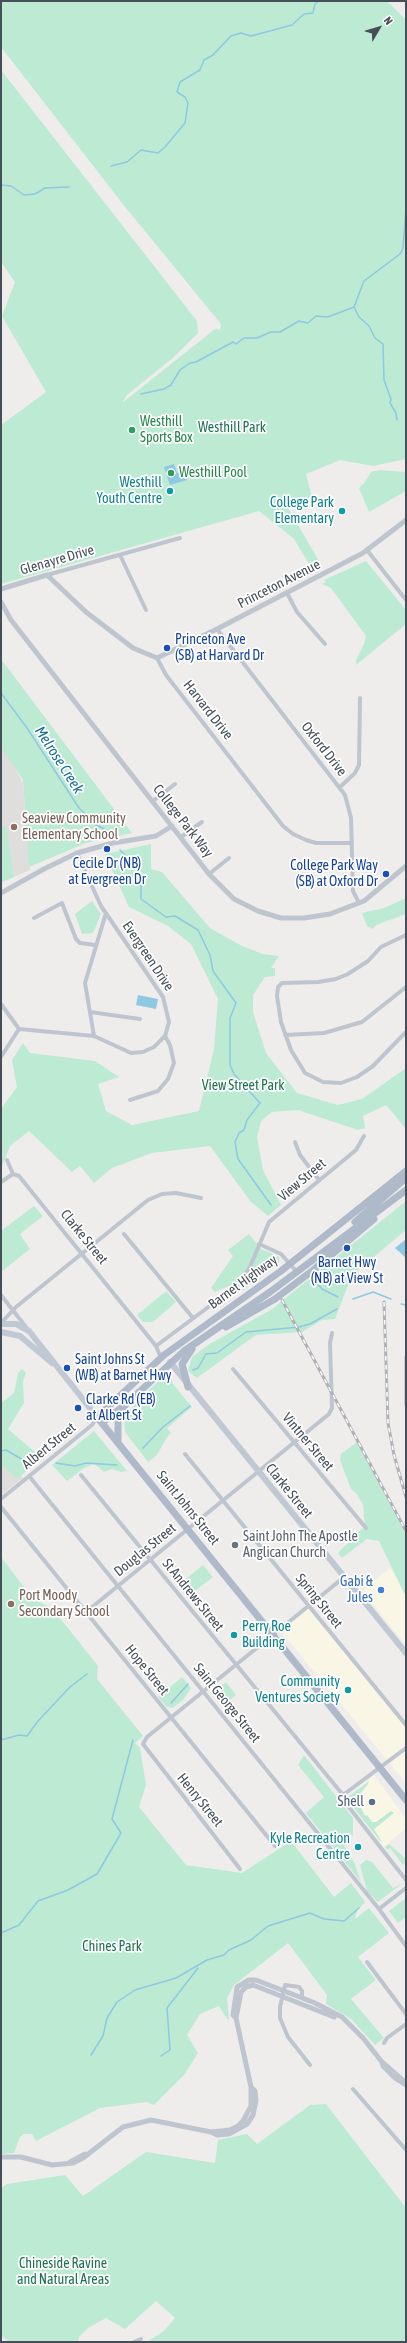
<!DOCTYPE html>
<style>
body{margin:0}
#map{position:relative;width:407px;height:2343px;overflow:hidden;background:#efedec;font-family:"Asap Condensed",sans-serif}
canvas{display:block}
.frame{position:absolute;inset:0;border:2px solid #464e58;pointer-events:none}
.north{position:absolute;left:359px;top:8px;width:40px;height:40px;-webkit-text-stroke:3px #fff;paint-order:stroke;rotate:52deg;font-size:11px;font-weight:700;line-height:16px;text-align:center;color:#464e58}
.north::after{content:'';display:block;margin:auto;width:14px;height:18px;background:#464e58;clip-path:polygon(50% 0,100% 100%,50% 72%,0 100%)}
</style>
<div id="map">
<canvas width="407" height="2343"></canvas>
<div class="frame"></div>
<div class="north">N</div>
</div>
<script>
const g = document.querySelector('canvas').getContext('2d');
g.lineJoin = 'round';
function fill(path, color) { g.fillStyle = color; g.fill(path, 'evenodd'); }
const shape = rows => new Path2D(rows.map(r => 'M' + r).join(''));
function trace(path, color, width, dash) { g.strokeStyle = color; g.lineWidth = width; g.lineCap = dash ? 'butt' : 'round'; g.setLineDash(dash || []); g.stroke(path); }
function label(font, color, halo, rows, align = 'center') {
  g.font = font + ' "Asap Condensed",sans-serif'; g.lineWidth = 3.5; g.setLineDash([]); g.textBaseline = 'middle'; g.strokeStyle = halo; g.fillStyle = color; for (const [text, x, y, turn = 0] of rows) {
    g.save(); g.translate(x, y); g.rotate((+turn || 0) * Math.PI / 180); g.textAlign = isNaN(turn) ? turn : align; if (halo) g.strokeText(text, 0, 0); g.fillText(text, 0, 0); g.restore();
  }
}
const commercial = shape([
 [390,1568,406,1592,406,1645,362,1591],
 [309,1606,406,1727,406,1783,280,1630],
 [374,1775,406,1819,406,1828,384,1847,349,1802,349,1796]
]);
const education = shape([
 [1,742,23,783,30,870,2,882],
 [1,1462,9,1463,23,1478,1,1495]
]);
const green = shape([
 [1,1,387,1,406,20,406,459,373,466,340,460,306,474,312,497,286,504,320,563,311,567,294,539,259,511,1,584,1,425,46,392,2,316,15,282,1,262,1,70,197,321,198,333,174,357,127,395,122,403,215,329,220,330,221,324,122,203,1,47],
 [379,470,406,472,406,491,369,512,359,488,365,482,371,472],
 [366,561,406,610,406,624,356,665,356,660,364,644,366,636,331,588,322,584,326,582,324,580],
 [1,659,132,833,86,843,29,867,23,780,1,747],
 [1,826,6,826,14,877,2,882],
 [151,844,151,869,162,872,210,928,242,946,263,954,279,956,271,968,275,968,275,976,265,977,253,995,253,1012,266,1053,297,1093,338,1105,362,1099,406,1068,406,1129,386,1105,363,1116,365,1128,358,1130,298,1110,272,1112,261,1121,257,1137,263,1170,281,1205,268,1216,251,1202,210,1146,152,1153,112,1168,94,1183,80,1166,72,1172,29,1131,10,1146,1,1169,1,1109,17,1087,12,1060,23,1043,30,1053,95,1061,119,1077,98,1084,106,1111,132,1125,199,1111,214,1049,218,999,191,944,168,926,129,907,105,854],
 [406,898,406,914,376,925,373,929,367,926,362,913,384,908],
 [92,901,101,914,93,933,82,934,75,914],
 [406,1201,406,1230,352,1275,335,1319,322,1320,302,1332,256,1335,197,1378,188,1371,192,1357,208,1345,272,1309],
 [34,1206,43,1216,20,1234,30,1249,1,1272,1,1231],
 [249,1234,262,1250,267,1251,279,1257,279,1263,243,1290,229,1286,215,1292,211,1288,233,1256,228,1250],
 [166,1291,176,1302,153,1322,143,1322,137,1315],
 [22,1369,26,1373,23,1381,24,1403,8,1429,36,1453,40,1460,17,1479,4,1466,1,1467,1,1403,14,1393,18,1373],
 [166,1375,170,1375,173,1384,192,1407,167,1428,171,1433,167,1437,157,1455,148,1462,125,1432,124,1419,139,1399],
 [94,1431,127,1471,121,1472,112,1469,104,1472,94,1464,84,1468,67,1481,52,1465],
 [357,1442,406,1535,405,1595,379,1541,367,1539,342,1558,338,1553,365,1526,363,1505,357,1494,351,1489,340,1460,341,1454],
 [1,1557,33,1599,52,1608,98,1666,97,1679,143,1736,135,1743,140,1748,146,1785,139,1807,186,1865,242,1873,291,1841,334,1897,351,1883,365,1902,357,1911,355,1919,369,1908,389,1933,358,1957,376,1980,351,1999,384,2038,375,2045,351,2019,326,2004,327,1995,288,1943,234,1985,227,1998,229,2020,227,2019,219,2006,200,2014,187,2035,198,2053,184,2075,154,2105,147,2102,100,2108,36,2141,32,2134,24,2134,20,2137,14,2153,1,2154],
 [203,1565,213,1577,187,1597,178,1585],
 [182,1677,191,1688,183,1700,173,1708,167,1707,158,1697],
 [226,1682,236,1695,222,1706,214,1692],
 [304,1755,353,1818,353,1836,349,1832,340,1839,355,1864,361,1882,306,1813,324,1797,298,1765],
 [369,1781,368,1784,359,1795,358,1802,365,1816,367,1815,372,1822,376,1822,391,1811,394,1813,374,1829,382,1842,380,1841,349,1802,349,1796],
 [389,1844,406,1859,406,1863,403,1865,390,1848,387,1850,385,1847],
 [366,1860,372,1862,393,1888,403,1883,378,1902,367,1891,360,1865],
 [406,1898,406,1917,398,1923,389,1911],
 [326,2104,406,2208,406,2342,147,2342,164,2331,175,2318,156,2301,125,2329,106,2318,88,2328,79,2337,78,2342,9,2342,1,2335,1,2188,7,2184,65,2175,83,2196,146,2152,215,2163,218,2140,247,2134,257,2144,310,2105]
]);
const water = shape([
 [174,464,177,473,184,471,187,480,170,485,164,467],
 [138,995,158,999,156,1009,136,1005],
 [406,1239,406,1258,395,1248]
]);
const stream = shape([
 [111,166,127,162,141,150,158,153,165,147,185,123,188,103,185,97,177,92,180,82,200,70,204,60,213,55,231,36,241,33,251,36,292,25,304,14,313,13,315,4,319,1],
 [1,185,11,186,24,195,35,194,45,188,69,187],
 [141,394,164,389,171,385,180,370,190,363,196,362,233,342,236,344,244,338,257,338,271,332,280,332,299,321,308,323,316,316,328,317,354,307],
 [397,420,396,413,390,403,391,399,384,380,383,344,375,338,369,326,359,317,354,307,364,281,400,254,403,248,406,207],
 [1,693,27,728,79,808,96,825,108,831],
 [120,850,138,868,141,883,141,899,166,917,175,916,198,930,210,955,213,971,236,1003,230,1018,230,1065,234,1074,260,1103,247,1120,244,1130,239,1133,235,1142,238,1159,271,1205],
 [313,1279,322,1289,338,1297],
 [353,1299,373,1292,391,1299],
 [401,1304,406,1305],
 [193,1370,198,1368,206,1354,217,1353,246,1332,299,1327,310,1324,337,1309],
 [143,1448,163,1427,190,1406],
 [1,1451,6,1450,25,1461,30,1459],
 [56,1463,75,1466,86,1463,117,1465],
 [171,1703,188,1684],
 [1,1740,19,1735,27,1736,38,1721,70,1687,87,1674],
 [1,1933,19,1925,38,1901,68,1890,97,1874,121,1833,112,1819,133,1740],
 [91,2055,103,2036,107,2018,117,2002,135,1990,176,1978,207,1960,224,1955,229,1950,251,1940,268,1926,310,1913,324,1919,344,1921,359,1908],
 [161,2056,170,2050,167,2008,198,1968]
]);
const minor = shape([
 [367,550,406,600],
 [120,555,146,610],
 [47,575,180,538],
 [287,593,297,612,325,644],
 [217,629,345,795,351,818,353,891,359,903],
 [157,658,166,675,283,826,293,834,306,840,316,843,352,843],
 [340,787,355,773,359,765,360,698],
 [153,801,175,784],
 [181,837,202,822],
 [209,874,229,858],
 [34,918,62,903,76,939,80,943,95,945],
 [406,935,381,947,368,961,348,974,336,979,318,982,282,983,278,987,277,996,281,1022,291,1050,305,1073,323,1082,341,1083,357,1077,373,1066,406,1032],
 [1,1004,19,1029],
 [90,1012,140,1019],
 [19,1029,94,1036,131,1053,143,1052,154,1047,165,1036,169,1022,163,997,101,906,77,853],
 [285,1035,324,1033,362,1022,406,987],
 [94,1036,85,983,106,913],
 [1,1057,19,1029],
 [130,1100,158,1091,168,1079,174,1063,170,1045,165,1036],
 [295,1142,300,1155,319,1180],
 [7,1160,13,1174],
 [13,1174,19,1176,81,1253,156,1346,161,1358],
 [1,1182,13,1174],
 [124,1234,193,1318],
 [259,1244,281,1254,297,1272],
 [1,1295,29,1331],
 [1,1323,16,1307,148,1200,162,1194,176,1193,201,1198],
 [156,1346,238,1285,250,1267,269,1222,356,1150,364,1136],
 [233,1369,366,1528],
 [185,1454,406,1725],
 [81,1475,343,1795,348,1806,406,1880],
 [29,1476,379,1909,406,1946],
 [1,1499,92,1425,97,1417],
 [1,1507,275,1846],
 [86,1612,329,1414,332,1408,330,1343,332,1333],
 [343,1795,406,1748],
 [240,1869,143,1744,147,1737,343,1578],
 [379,1909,406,1888],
 [367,1962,406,2014],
 [302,1998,302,1991,299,1987,285,1985,280,2007,280,2018,288,2037,310,2065],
 [384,2043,387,2038,406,2024],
 [353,2089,406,2150],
 [134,2342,141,2339]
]);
const tertiary = shape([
 [1,589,47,575,86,612,133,648,157,658,217,629,363,553,406,520],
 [1,602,11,620,209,874,234,899,258,911,281,918,304,918,330,914,364,901,406,866],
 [1,893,44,869,77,853,113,843,156,836,172,826],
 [236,2018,241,1992,246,1987,253,1985,334,2017],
 [382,2062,406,2083],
 [211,2132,230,2130,238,2126,243,2121,251,2106,251,2087,236,2018,233,2015,237,1987,249,1980,256,1980,315,2003,342,2017,363,2038,382,2062,383,2066,395,2078,406,2085],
 [1,2157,21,2157,52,2165,73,2163,83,2158,123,2127,151,2120,211,2132,217,2135,229,2134,247,2124,253,2115,256,2101,255,2091,251,2087],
 [70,2162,85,2154]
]);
const secondary = shape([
 [1,1324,16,1324,29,1331,97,1417],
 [1,1332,20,1336,52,1363],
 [170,1362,406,1653]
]);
const primary = shape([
 [406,1171,281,1271,164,1355,97,1417,406,1800],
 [355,1222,406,1178],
 [226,1327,275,1299,312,1271,374,1219],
 [188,1387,182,1364,192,1349],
 [102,1423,126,1404,184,1351,270,1292,406,1190],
 [118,1442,118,1421,125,1406]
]);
const rail = shape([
 [282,1300,406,1531],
 [384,1302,388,1423,394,1455,406,1497],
 [406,1357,406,1405]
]);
const markers = [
 [132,430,4,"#2e9e5b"],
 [171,473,4,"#2e9e5b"],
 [170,491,4,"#0f9aa8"],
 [342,511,4,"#0f9aa8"],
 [167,648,4,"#1a4fb4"],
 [14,827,4,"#8d6e63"],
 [107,849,4,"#1a4fb4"],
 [386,874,4,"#1a4fb4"],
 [347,1248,4,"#1a4fb4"],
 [67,1368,4,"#1a4fb4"],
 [78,1408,4,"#1a4fb4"],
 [235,1545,4,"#6b7280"],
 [381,1590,4,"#3f7fe0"],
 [11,1604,4,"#8d6e63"],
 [234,1635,4,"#0f9aa8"],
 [348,1690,4,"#0f9aa8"],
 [372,1802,4,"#5c6f8a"],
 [358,1847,4,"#0f9aa8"]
];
const leisureNames = [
 ["Westhill",140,422],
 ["Sports Box",140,438],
 ["Westhill Pool",179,473]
];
const parkNames = [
 ["Westhill Park",232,428],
 ["View Street Park",243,1086],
 ["Chines Park",112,1947],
 ["Chineside Ravine",63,2264],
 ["and Natural Areas",63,2280]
];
const cultureNames = [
 ["Westhill",162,483],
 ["Youth Centre",162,499],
 ["College Park",334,503],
 ["Elementary",334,519],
 ["Perry Roe",242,1627,"left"],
 ["Building",242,1643,"left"],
 ["Community",340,1682],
 ["Ventures Society",340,1698],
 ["Kyle Recreation",350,1839],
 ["Centre",350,1855]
];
const streetNames = [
 ["Glenayre Drive",57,560,-16],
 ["Princeton Avenue",279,584,-27],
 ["Harvard Drive",208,710,52],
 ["Oxford Drive",324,749,52],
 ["College Park Way",183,821,52],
 ["Evergreen Drive",148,956,56],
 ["View Street",302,1180,-40],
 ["Clarke Street",84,1237,51],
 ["Barnet Highway",243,1282,-36],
 ["Vintner Street",308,1442,50],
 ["Albert Street",49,1446,-39],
 ["Clarke Street",289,1491,51],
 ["Saint Johns Street",188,1508,51],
 ["Douglas Street",145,1550,-39],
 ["St Andrews Street",193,1595,51],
 ["Spring Street",319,1601,51],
 ["Hope Street",147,1670,51],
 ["Saint George Street",227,1703,51],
 ["Henry Street",200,1800,51]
];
const transitNames = [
 ["Princeton Ave",175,640],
 ["(SB) at Harvard Dr",175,656],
 ["Cecile Dr (NB)",107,864,"center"],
 ["at Evergreen Dr",107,880,"center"],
 ["College Park Way",378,866,"right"],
 ["(SB) at Oxford Dr",378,882,"right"],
 ["Barnet Hwy",347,1263,"center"],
 ["(NB) at View St",347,1279,"center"],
 ["Saint Johns St",75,1360],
 ["(WB) at Barnet Hwy",75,1376],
 ["Clarke Rd (EB)",86,1400],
 ["at Albert St",86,1416]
];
const educationNames = [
 ["Seaview Community",22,819],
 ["Elementary School",22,835],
 ["Port Moody",19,1596],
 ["Secondary School",19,1612]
];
const worshipNames = [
 ["Saint John The Apostle",243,1537],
 ["Anglican Church",243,1553]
];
const shopNames = [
 ["Gabi &",373,1582],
 ["Jules",373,1598]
];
const serviceNames = [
 ["Shell",364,1802]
];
const waterNames = [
 ["Melrose Creek",59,760,57]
];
fill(commercial, '#faf6e6');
fill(education, '#e0dedd');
fill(green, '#bdead3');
fill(water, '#8ec8e3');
trace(stream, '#8ec8e3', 1.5);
trace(minor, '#bec5ce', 4);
trace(tertiary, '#bec5ce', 5);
trace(secondary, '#c0c8d4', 6);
trace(primary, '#aeb9c9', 7);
trace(rail, '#afb1b6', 3);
trace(rail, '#fff', 1.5, [4.5]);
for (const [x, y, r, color] of markers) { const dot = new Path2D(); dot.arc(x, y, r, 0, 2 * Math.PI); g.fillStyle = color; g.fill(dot); trace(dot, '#fff', 1.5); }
label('14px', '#27864d', '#fff', leisureNames, 'left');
label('14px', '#1e7251', '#fff', parkNames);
label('14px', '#0d838f', '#fff', cultureNames, 'right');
label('14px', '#464e58', '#fff', streetNames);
label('14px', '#164399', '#fff', transitNames, 'left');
label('14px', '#785e54', '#fff', educationNames, 'left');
label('14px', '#5b616d', '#fff', worshipNames, 'left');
label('14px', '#366cbe', '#fff', shopNames, 'right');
label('14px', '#4e5e75', '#fff', serviceNames, 'right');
label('italic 15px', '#187099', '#fff', waterNames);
</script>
